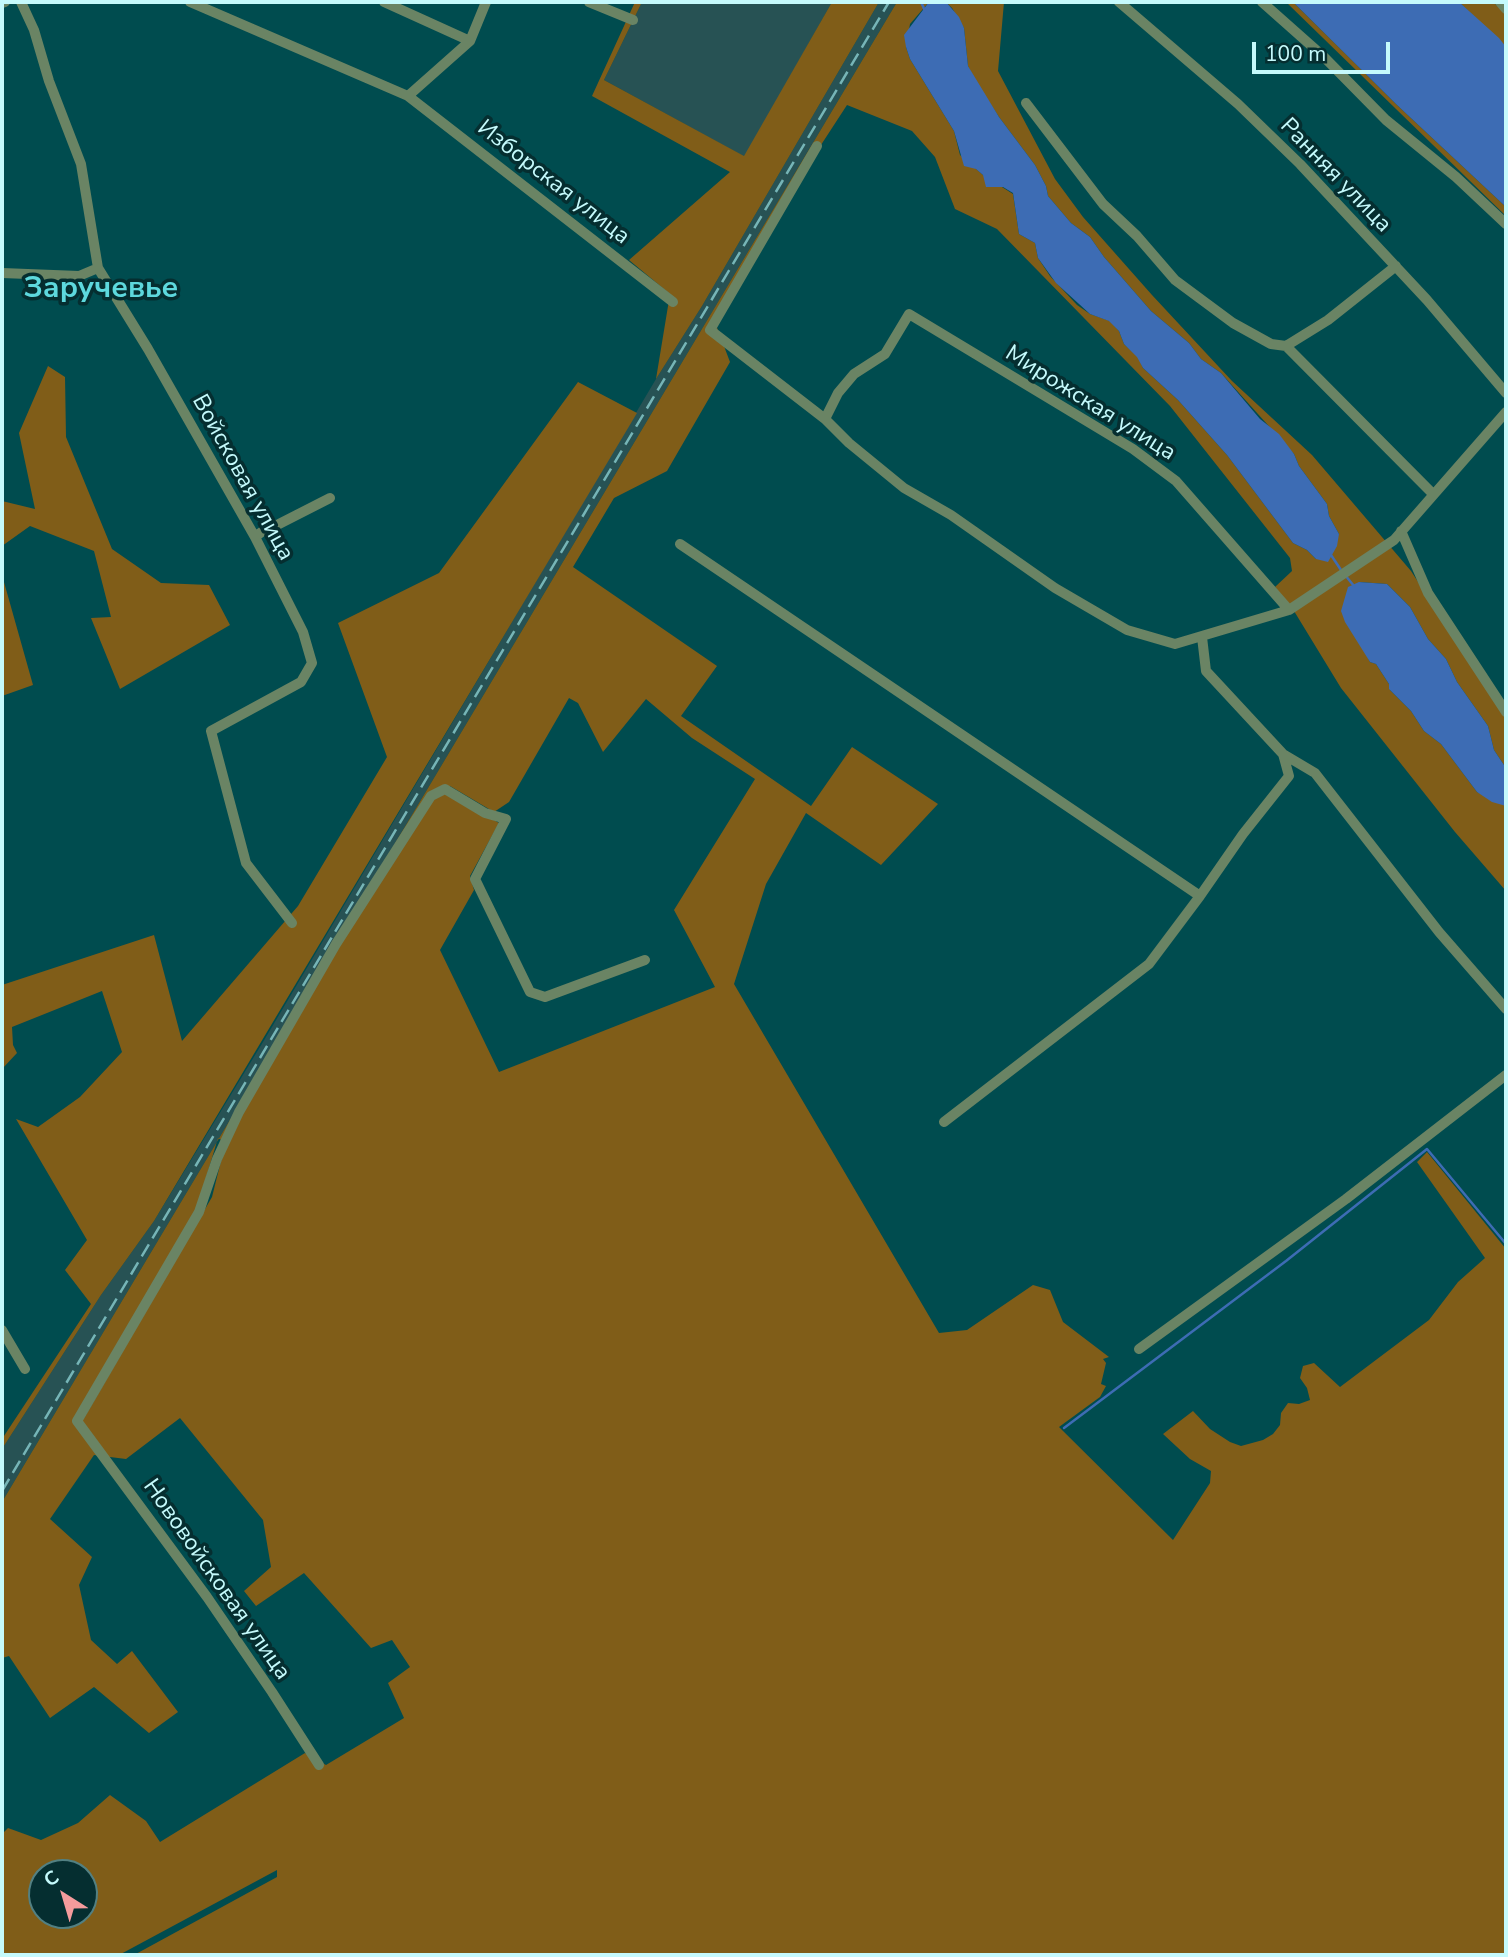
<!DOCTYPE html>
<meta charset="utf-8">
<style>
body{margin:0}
#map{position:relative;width:1508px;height:1957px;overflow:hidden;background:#004c4f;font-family:"Nunito Sans",sans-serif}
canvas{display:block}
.frame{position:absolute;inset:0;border:4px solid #c5fafc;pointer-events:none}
.north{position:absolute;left:28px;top:1859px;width:70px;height:70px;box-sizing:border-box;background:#052e30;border:2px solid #528082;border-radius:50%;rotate:323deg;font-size:19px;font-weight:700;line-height:28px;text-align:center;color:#c5fafc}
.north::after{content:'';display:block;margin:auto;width:24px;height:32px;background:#f59b9c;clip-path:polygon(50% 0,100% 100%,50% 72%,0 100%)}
.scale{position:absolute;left:1252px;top:42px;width:138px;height:32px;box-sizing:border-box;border:4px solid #c5fafc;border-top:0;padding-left:9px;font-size:21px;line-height:24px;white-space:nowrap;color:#c5fafc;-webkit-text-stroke:5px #052e30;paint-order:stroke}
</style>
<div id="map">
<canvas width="1508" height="1957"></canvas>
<div class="frame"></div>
<div class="north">С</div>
<div class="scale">100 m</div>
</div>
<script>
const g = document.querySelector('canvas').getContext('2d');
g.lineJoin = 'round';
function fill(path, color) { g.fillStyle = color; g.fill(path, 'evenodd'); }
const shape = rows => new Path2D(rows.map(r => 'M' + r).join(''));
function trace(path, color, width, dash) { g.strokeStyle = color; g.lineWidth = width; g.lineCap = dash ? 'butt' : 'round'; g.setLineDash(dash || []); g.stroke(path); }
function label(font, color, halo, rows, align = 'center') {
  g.font = font + ' "Nunito Sans",sans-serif'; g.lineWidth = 7; g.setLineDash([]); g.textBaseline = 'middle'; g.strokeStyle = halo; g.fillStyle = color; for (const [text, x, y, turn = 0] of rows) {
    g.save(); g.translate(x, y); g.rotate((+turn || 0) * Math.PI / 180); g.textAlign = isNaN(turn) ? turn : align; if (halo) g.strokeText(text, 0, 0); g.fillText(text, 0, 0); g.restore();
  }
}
const built = shape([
 [642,2,832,2,745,157,604,80],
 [879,2,897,2,2,1502,2,1449,101,1295,154,1221,263,1042,656,379,702,306]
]);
const green = shape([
 [635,2,642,2,604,80,744,156,832,2,879,2,702,306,656,379,670,294,629,260,730,172,592,96],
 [897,2,929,2,910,24,906,47,910,59,954,131,960,155,983,175,1013,194,1019,234,1035,243,1038,258,1050,276,1077,305,1090,314,1110,321,1119,331,1124,344,1138,357,1143,368,1178,400,1227,455,1293,543,1307,550,1316,559,1339,534,1329,516,1327,504,1299,466,1294,454,1221,373,1201,359,1189,343,1151,311,1104,257,1090,237,1071,223,1048,196,1046,186,1035,165,999,117,973,77,968,66,964,28,952,8,946,2,1004,2,998,71,1055,179,1083,217,1152,295,1232,381,1312,455,1411,571,1506,718,1506,768,1494,750,1488,726,1457,682,1446,659,1428,639,1410,607,1387,584,1359,582,1365,652,1370,662,1376,664,1389,684,1390,690,1411,711,1424,731,1441,744,1477,792,1506,806,1506,891,1455,832,1341,688,1294,611,1275,587,1292,571,1290,558,1170,406,997,229,955,209,935,157,912,131,847,105,819,148,716,325,730,362,667,471,614,498,573,567,717,666,681,716,811,806,852,747,938,804,881,865,806,813,766,884,734,984,939,1333,967,1330,1033,1285,1050,1290,1063,1322,1109,1357,1103,1359,1106,1363,1101,1384,1106,1386,1100,1397,1059,1427,1173,1540,1210,1483,1211,1471,1190,1459,1163,1434,1193,1411,1210,1429,1230,1442,1241,1446,1263,1440,1273,1434,1280,1425,1281,1413,1288,1403,1299,1404,1310,1400,1307,1388,1300,1378,1303,1366,1314,1363,1340,1387,1429,1320,1458,1282,1485,1258,1417,1162,1427,1152,1506,1249,1506,1955,134,1955,277,1877,277,1870,119,1955,2,1955,2,1834,8,1828,41,1840,78,1823,110,1795,146,1821,160,1842,305,1753,326,1765,404,1718,388,1683,410,1667,392,1640,371,1648,304,1573,256,1606,244,1591,271,1567,263,1520,180,1418,126,1459,94,1455,50,1519,92,1557,79,1585,91,1640,117,1664,132,1651,178,1712,149,1733,94,1687,50,1718,9,1656,2,1658,2,1502],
 [569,698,578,703,603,752,646,699,692,738,755,779,674,910,715,987,499,1072,440,950,474,890,470,876,499,823,446,793,450,786,494,812,509,802],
 [218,1138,228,1144,221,1161,212,1197,83,1420,196,1211],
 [42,1873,84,1873,84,1915,42,1915],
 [1286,2,1293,2,1397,105,1506,207,1506,216],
 [1459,2,1493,2,1506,14,1506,47],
 [48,366,65,377,66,437,112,549,161,583,209,585,230,625,120,689,91,618,111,617,94,551,30,526,2,546,2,501,35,509,19,433],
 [578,382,637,413,154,1221,101,1295,2,1449,2,1439,91,1304,65,1270,87,1240,16,1119,38,1127,80,1097,122,1052,102,991,12,1027,13,1045,17,1053,2,1069,2,985,154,935,182,1041,298,906,387,757,338,623,439,573],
 [2,575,33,685,2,696]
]);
const water = shape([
 [929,2,946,2,959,17,964,28,968,66,999,117,1035,165,1046,186,1048,196,1071,223,1090,237,1104,257,1151,311,1189,343,1201,359,1221,373,1260,419,1279,434,1294,454,1299,466,1327,504,1329,516,1339,534,1337,546,1328,562,1316,559,1307,550,1293,543,1227,455,1178,400,1143,368,1137,357,1124,344,1119,331,1109,321,1090,314,1056,283,1038,258,1035,243,1019,234,1013,193,1003,187,986,187,983,175,976,169,964,166,954,131,910,59,906,47,904,35],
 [1293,2,1459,2,1499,38,1506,47,1506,207,1397,105],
 [1359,582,1387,584,1410,607,1428,639,1446,659,1457,682,1488,726,1494,750,1506,768,1506,806,1492,802,1477,792,1441,744,1424,731,1411,711,1389,689,1389,684,1376,664,1370,662,1345,622,1341,611,1348,587]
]);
const stream = shape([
 [921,2,925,11],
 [1331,555,1341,570],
 [1345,575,1354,586],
 [1064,1428,1286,1261,1427,1149,1506,1244]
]);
const minor = shape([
 [21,2,34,30,49,81,81,164,98,268,148,349,255,537,303,632,312,663,301,682,211,731,246,863,292,923],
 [190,2,408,96,673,302],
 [384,2,470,41],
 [589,2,633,20],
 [1119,2,1238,104,1300,164,1427,300,1506,393],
 [1262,2,1324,57,1386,120,1456,177,1506,224],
 [1500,2,1506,9],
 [2,3,5,2],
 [408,96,470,41,486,2],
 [1026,103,1103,204,1137,236,1175,280,1233,323,1271,344,1286,346,1433,494],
 [817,146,710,330,825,419,849,443,904,488,951,515,1055,588,1127,630,1175,644,1289,610,1394,540,1506,412],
 [2,273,79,276,98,268],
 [1286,346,1328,320,1396,266],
 [825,419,838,393,854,374,885,354,909,314,1133,449,1176,481,1289,610],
 [1401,531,1428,593,1506,712],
 [255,537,268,527,279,524,330,498],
 [680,544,1200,896],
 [1202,637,1206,671,1283,754,1315,773,1439,932,1506,1009],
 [944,1122,1149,964,1200,896,1243,834,1289,776,1283,754],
 [2,1330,25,1369],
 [1139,1349,1346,1199,1506,1075],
 [319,1765,272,1692,207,1597,77,1421,199,1212,217,1159,239,1112,336,944,431,796,445,789,485,813,506,819,475,879,530,992,545,997,645,960]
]);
const rail = shape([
 [2,1491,889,2]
]);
const streetNames = [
 ["Ранняя улица",1335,176,46],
 ["Изборская улица",553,183,38],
 ["Мирожская улица",1090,404,32],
 ["Войсковая улица",242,478,61],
 ["Нововойсковая улица",216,1580,55]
];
const districtNames = [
 ["Заручевье",101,290]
];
fill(built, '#275254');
fill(green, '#805d18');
fill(water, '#3d6cb4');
trace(stream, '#3d6cb4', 2.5);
trace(minor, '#6a8464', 10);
trace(rail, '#76b5b7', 2.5, [14, 7]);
label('23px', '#c5fafc', '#052e30', streetNames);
label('bold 30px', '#5dd8dd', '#052e30', districtNames);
</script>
